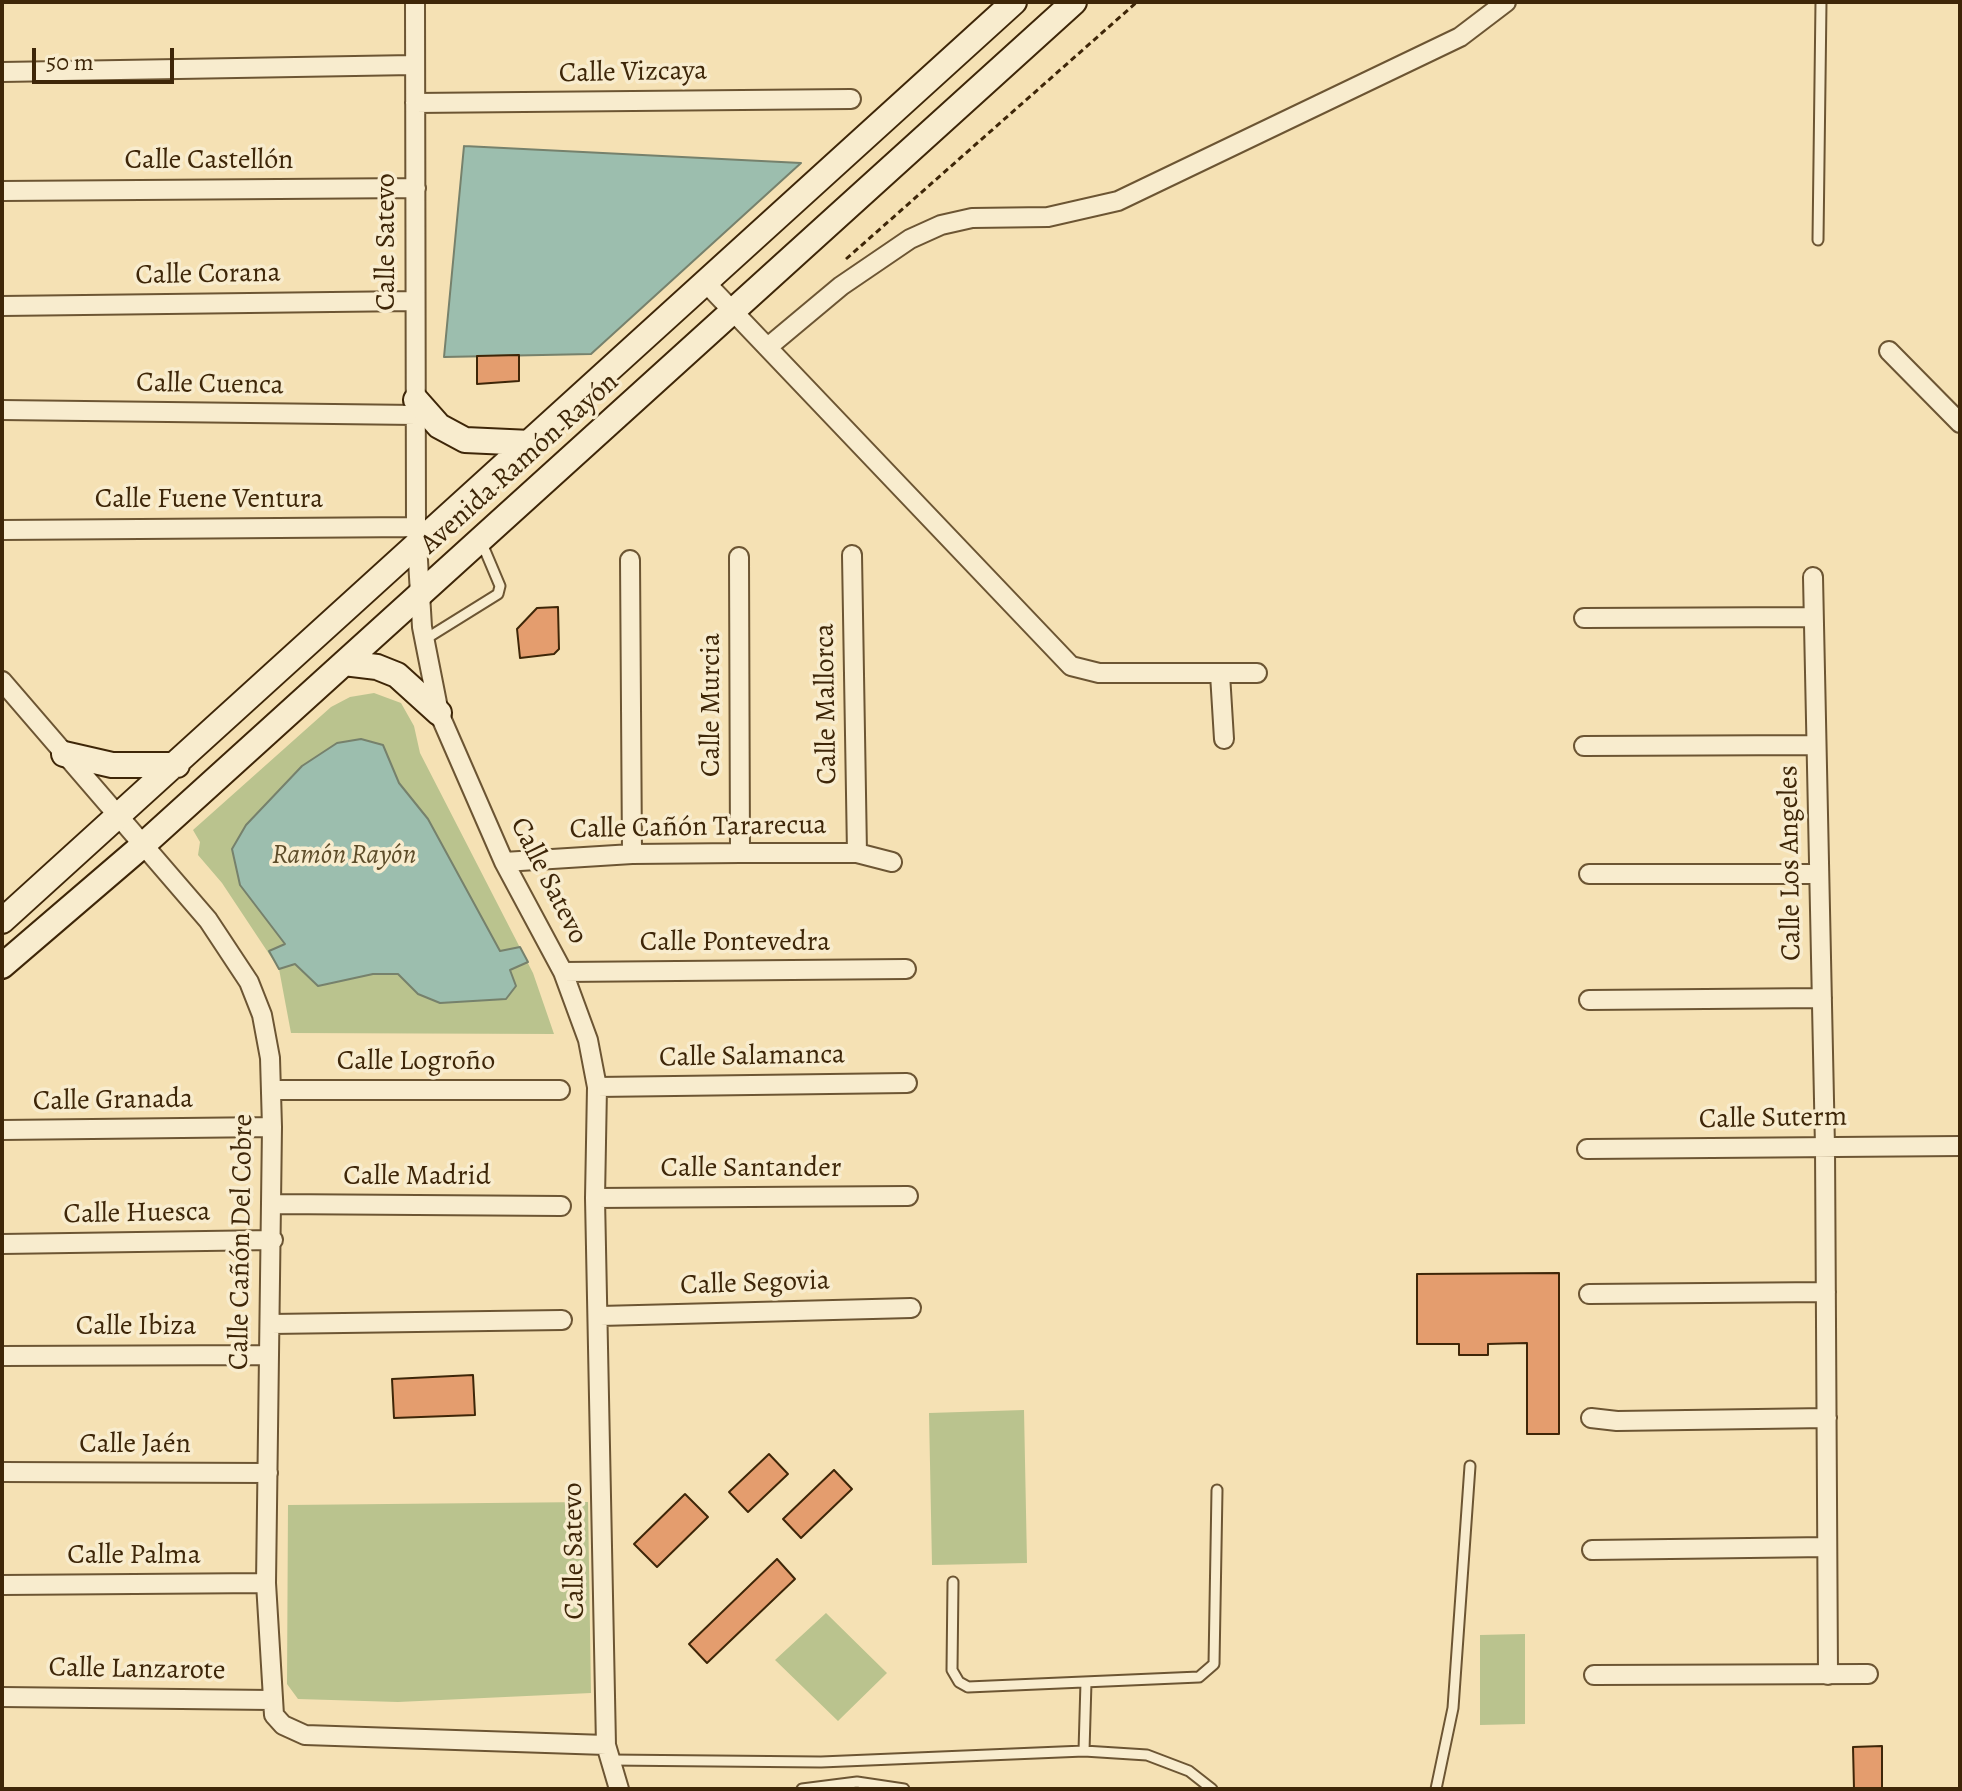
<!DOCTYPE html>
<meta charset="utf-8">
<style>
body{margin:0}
#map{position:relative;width:1962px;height:1791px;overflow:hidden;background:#f5e1b4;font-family:Alegreya,serif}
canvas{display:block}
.frame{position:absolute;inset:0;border:4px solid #3e2608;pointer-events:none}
.scale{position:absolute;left:32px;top:48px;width:142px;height:36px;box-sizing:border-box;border:4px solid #3e2608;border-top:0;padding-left:10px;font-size:24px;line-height:28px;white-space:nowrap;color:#3e2608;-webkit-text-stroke:6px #f8ecce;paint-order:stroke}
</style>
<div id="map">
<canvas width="1962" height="1791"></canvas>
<div class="frame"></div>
<div class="scale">50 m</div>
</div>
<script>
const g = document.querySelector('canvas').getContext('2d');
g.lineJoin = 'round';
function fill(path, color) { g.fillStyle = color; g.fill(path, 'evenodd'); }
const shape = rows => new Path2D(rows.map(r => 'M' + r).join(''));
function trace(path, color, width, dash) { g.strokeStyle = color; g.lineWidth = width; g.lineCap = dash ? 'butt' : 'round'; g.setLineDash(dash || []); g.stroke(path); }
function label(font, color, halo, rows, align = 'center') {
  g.font = font + ' Alegreya,serif'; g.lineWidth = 7; g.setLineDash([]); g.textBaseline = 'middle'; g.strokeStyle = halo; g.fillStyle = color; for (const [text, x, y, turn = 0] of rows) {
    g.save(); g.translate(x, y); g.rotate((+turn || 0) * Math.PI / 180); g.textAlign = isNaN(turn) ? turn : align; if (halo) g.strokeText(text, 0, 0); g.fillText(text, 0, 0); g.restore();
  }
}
const green = shape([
 [374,693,401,703,414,726,420,753,533,973,554,1034,291,1033,279,969,222,883,198,855,200,842,193,830,331,707,350,697],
 [1024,1410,1027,1563,932,1565,929,1413],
 [588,1502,591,1693,398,1702,298,1699,287,1684,288,1505],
 [826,1613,887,1673,838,1721,775,1660],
 [1525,1634,1525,1724,1480,1725,1480,1635]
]);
const water = shape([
 [464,146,801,163,591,354,444,357,464,146],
 [361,739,383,745,399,783,428,819,500,951,520,947,528,962,510,970,516,986,506,999,440,1003,418,994,398,974,373,974,318,986,295,964,279,969,269,951,285,944,240,885,232,849,246,825,302,766,337,743,361,739]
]);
const building = shape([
 [519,355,519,381,477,384,477,356,519,355],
 [558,607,559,649,554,654,520,658,517,629,537,608,558,607],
 [1559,1273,1559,1434,1527,1434,1527,1343,1488,1344,1488,1355,1459,1355,1459,1344,1417,1344,1417,1274,1559,1273],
 [473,1375,475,1415,394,1418,392,1379,473,1375],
 [769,1454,788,1474,748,1512,729,1492,769,1454],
 [834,1470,852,1489,801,1538,783,1519,834,1470],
 [685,1494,708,1517,657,1567,634,1544,685,1494],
 [777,1559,795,1579,707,1663,689,1644,777,1559],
 [1882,1746,1882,1789,1854,1789,1853,1747,1882,1746]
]);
const path = shape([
 [846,259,1137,2]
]);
const service = shape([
 [1818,240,1821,2],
 [424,640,498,594,500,586,481,541],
 [953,1582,952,1670,959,1682,968,1687,1199,1677,1214,1664,1217,1490],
 [1086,1682,1084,1751,1147,1755,1189,1771,1212,1789],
 [609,1760,821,1762,1084,1751],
 [802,1789,857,1782,904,1789],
 [1436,1789,1453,1708,1470,1466]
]);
const minor = shape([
 [415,2,416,527,422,627,439,713,504,862,563,972,588,1040,597,1087,595,1198,606,1745,619,1789],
 [2,72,413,65],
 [415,103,851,99],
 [2,191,416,188],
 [706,283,1071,666,1099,673,1257,673],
 [2,306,414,301],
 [768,347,841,286,910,239,941,225,972,218,1048,217,1118,201,1460,37,1506,2],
 [1889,351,1960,423],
 [2,410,416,415],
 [2,530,416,527],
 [852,555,857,853],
 [739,557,740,853],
 [630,560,632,854],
 [1813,577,1825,1147,1828,1675],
 [1584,618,1813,617],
 [1220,674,1224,739],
 [2,681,208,920,249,982,262,1015,270,1058,272,1127,266,1583,274,1715,283,1725,305,1735,606,1745],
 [1584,746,1816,745],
 [504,862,632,854,740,853,857,853,892,862],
 [1589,874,1819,874],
 [563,972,906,969],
 [1589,1000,1822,998],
 [597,1087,907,1083],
 [271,1090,560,1090],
 [2,1130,272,1127],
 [1587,1149,1960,1146],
 [595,1198,908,1196],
 [273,1204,561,1206],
 [2,1244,273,1240],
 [1589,1294,1826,1292],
 [600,1316,911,1308],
 [271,1324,562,1320],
 [2,1356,269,1355],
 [1591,1418,1617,1421,1827,1418],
 [2,1472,268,1473],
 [1592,1550,1827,1547],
 [2,1585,266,1583],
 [1594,1675,1868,1674],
 [2,1697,271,1700]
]);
const secondary = shape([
 [416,400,439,426,465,440,531,443],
 [344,663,377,667,397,675,439,713],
 [64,754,112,765,177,765],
 [2,921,1014,2],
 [2,966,142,846,1074,2]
]);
const streetNames = [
 ["Calle Vizcaya",633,73,-1],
 ["Calle Castellón",209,161],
 ["Calle Satevo",387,242,-90],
 ["Calle Corana",208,275,-1],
 ["Calle Cuenca",210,385,1],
 ["Avenida Ramón Rayón",520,464,-42],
 ["Calle Fuene Ventura",209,500],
 ["Calle Mallorca",827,704,-91],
 ["Calle Murcia",712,705,-90],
 ["Calle Cañón Tararecua",698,828,-1],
 ["Calle Los Angeles",1791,863,-91],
 ["Calle Satevo",548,881,63],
 ["Calle Pontevedra",735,943],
 ["Calle Salamanca",752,1057,-1],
 ["Calle Logroño",416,1062],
 ["Calle Granada",113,1101,-1],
 ["Calle Suterm",1773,1119,-1],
 ["Calle Santander",751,1169],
 ["Calle Madrid",417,1177],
 ["Calle Huesca",137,1214,-1],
 ["Calle Cañón Del Cobre",242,1242,-89],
 ["Calle Segovia",755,1284,-2],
 ["Calle Ibiza",136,1327],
 ["Calle Jaén",135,1445],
 ["Calle Satevo",575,1551,-91],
 ["Calle Palma",134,1556],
 ["Calle Lanzarote",137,1670,1]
];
const parkNames = [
 ["Ramón Rayón",344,856]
];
fill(green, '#bac38e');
fill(water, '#9cbeae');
trace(water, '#76816c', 2);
fill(building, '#e49d6e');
trace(building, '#3e2608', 2);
trace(service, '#6c5533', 13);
trace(minor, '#6c5533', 22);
trace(secondary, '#3e2608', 28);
trace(path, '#3e2608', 3, [6, 4]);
trace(service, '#f8ecce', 9);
trace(minor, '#f8ecce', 18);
trace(secondary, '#f8ecce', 24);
label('28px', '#3e2608', '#f8ecce', streetNames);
label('italic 28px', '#5d4d2a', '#f8ecce', parkNames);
</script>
